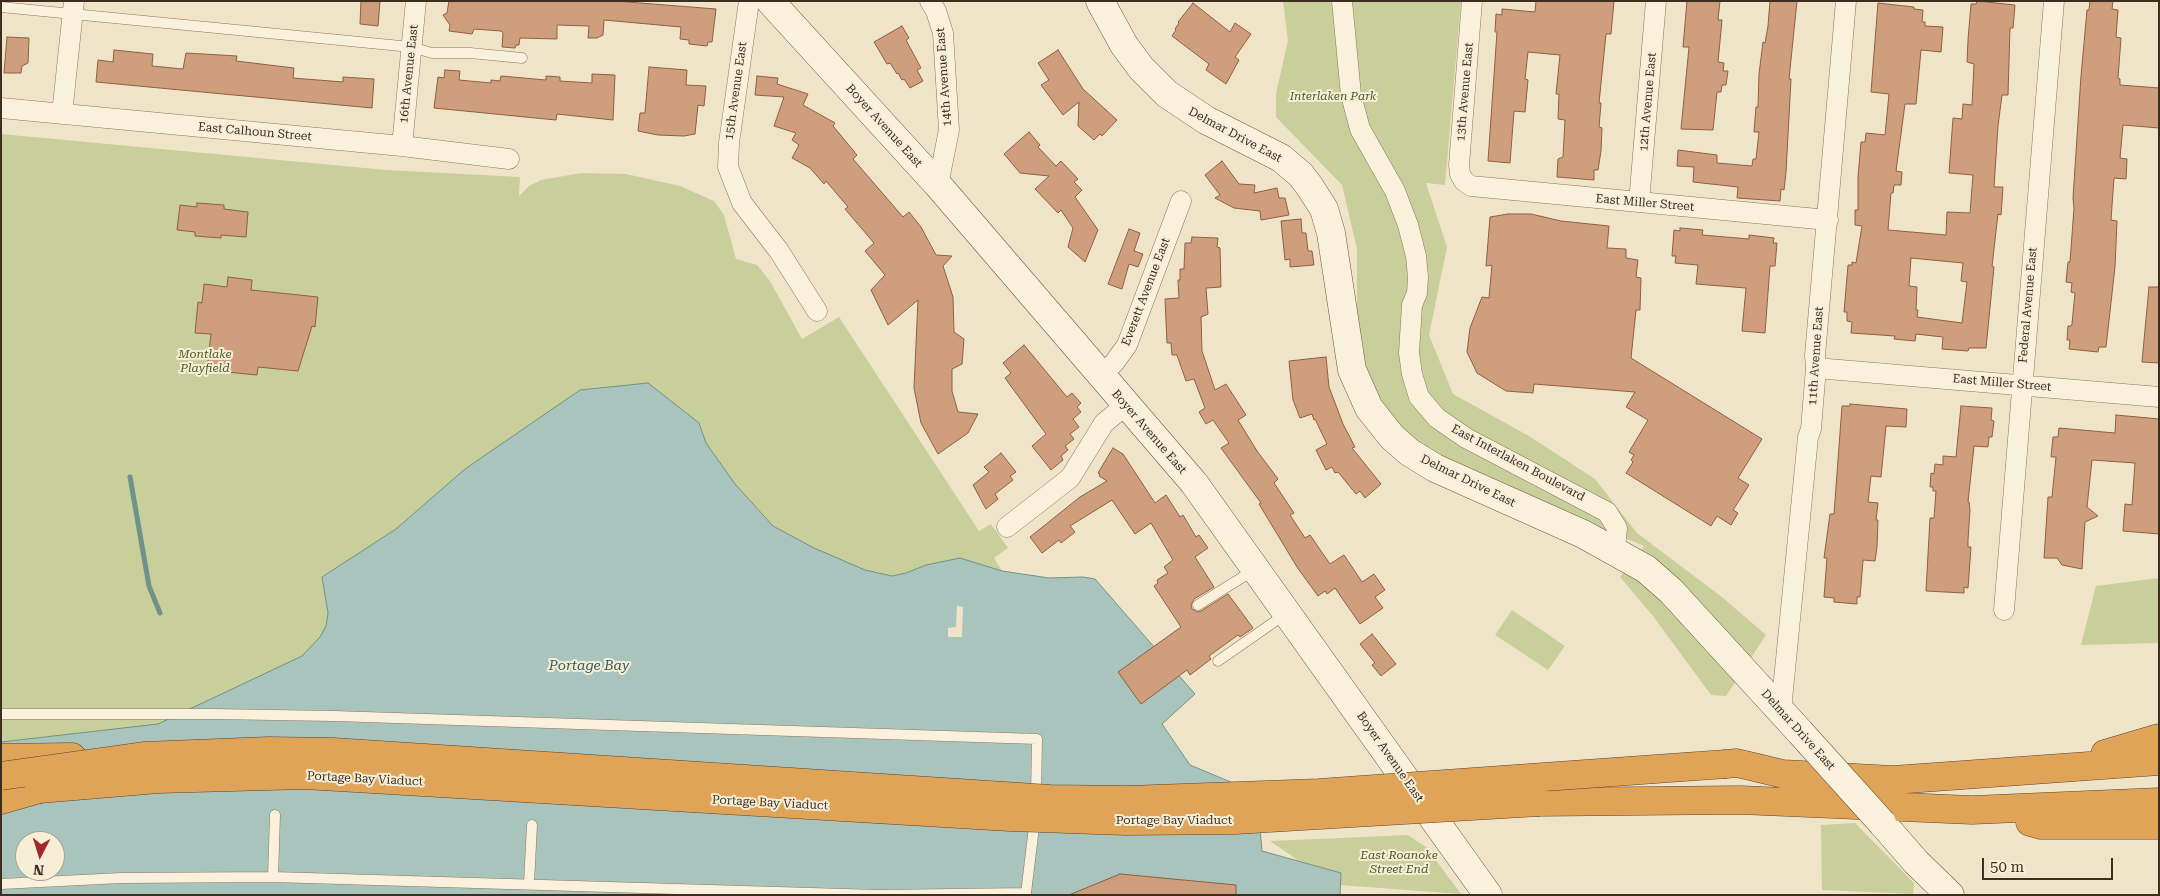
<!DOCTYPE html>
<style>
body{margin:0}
#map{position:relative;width:2160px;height:896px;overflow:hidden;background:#f0e4c8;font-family:"Roboto Serif",serif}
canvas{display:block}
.frame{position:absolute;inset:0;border:2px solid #3d2e20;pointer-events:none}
.north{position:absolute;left:15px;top:831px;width:50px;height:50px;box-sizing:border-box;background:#f7eed8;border:1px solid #ada18e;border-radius:50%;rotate:185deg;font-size:14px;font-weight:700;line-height:20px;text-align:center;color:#3d2e20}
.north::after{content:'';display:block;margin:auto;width:18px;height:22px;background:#9e2a2b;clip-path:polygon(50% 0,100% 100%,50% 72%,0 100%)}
.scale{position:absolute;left:1982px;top:858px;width:131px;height:22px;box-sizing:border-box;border:2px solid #3d2e20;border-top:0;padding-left:6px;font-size:15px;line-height:18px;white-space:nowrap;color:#3d2e20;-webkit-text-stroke:4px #f7eed8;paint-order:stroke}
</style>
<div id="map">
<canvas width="2160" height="896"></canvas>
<div class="frame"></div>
<div class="north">N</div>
<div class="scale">50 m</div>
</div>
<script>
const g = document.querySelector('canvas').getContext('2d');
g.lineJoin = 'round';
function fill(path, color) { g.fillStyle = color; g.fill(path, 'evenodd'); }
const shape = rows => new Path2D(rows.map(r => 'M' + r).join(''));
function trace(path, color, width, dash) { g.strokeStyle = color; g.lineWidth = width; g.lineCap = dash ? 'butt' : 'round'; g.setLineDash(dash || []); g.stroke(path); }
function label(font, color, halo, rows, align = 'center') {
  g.font = font + ' "Roboto Serif",serif'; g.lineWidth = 4; g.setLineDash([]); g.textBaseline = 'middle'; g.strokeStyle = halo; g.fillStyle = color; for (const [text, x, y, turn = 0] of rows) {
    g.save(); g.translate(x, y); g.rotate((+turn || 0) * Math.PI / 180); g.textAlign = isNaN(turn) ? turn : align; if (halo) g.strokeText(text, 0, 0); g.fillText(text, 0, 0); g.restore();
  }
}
const green = shape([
 [1283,1,1461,1,1445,185,1426,183,1447,247,1429,335,1453,394,1529,436,1595,479,1637,533,1722,597,1766,635,1726,696,1711,695,1653,616,1620,577,1644,546,1473,475,1392,426,1367,384,1357,319,1357,249,1342,185,1276,117,1276,93,1288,41],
 [1,134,386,170,520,177,519,196,529,186,541,180,581,173,626,174,680,186,714,201,724,215,736,259,757,265,770,281,802,339,839,317,979,531,991,524,1008,548,994,558,1002,571,1049,578,1071,579,1,761],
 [2159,578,2159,643,2081,645,2096,586],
 [1512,610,1565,646,1548,670,1495,635],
 [1855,823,1914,883,1913,894,1822,890,1821,825],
 [1408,835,1426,847,1461,894,1339,885,1341,873,1299,861,1270,841]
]);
const water = shape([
 [648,383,699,423,706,443,735,484,773,526,814,548,865,570,892,576,906,573,926,565,960,558,1002,571,1049,578,1083,577,1095,579,1195,694,1162,724,1190,765,1257,793,1262,851,1341,873,1340,895,1,895,1,742,158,724,302,656,320,637,326,626,328,613,322,577,396,529,465,469,580,390,648,383],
 [25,841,55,841,55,871,25,871,25,841]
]);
const pier = shape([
 [957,606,963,607,962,637,948,637,948,628,956,627]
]);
const stream = shape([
 [130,477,149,586,160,613]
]);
const building = shape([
 [361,1,380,1,378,26,360,24,361,1],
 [449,1,615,1,716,9,712,42,708,42,707,46,689,44,689,40,680,39,681,27,604,20,603,35,597,38,588,38,589,26,557,25,557,39,520,38,519,45,516,45,515,48,502,47,503,33,501,31,474,29,472,34,449,31,450,25,443,15,447,13,449,1],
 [1536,1,1614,1,1611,34,1606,34,1599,103,1601,103,1599,127,1602,128,1601,151,1598,170,1594,170,1594,180,1557,177,1558,159,1563,157,1565,120,1558,119,1559,94,1556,94,1560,55,1528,52,1525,79,1528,80,1525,112,1514,111,1510,163,1488,161,1497,32,1495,32,1496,14,1502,15,1502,9,1535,12,1536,1],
 [1687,1,1720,1,1718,20,1722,20,1718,62,1724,63,1723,71,1728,71,1726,85,1722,85,1721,92,1717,92,1713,130,1681,129,1689,47,1683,47,1687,1],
 [1770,1,1797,1,1789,79,1791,79,1786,172,1784,190,1781,189,1780,201,1737,198,1738,187,1693,182,1694,167,1677,166,1678,150,1717,155,1717,163,1752,166,1753,159,1756,159,1759,132,1754,132,1756,107,1758,107,1759,74,1763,42,1765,43,1768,26,1770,1],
 [1977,1,2015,5,2013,28,2010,28,2008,95,2002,95,1998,126,1994,187,2003,187,2001,215,1998,214,1992,266,1994,267,1986,348,1969,348,1968,351,1942,349,1943,337,1916,334,1915,341,1894,339,1895,336,1851,333,1852,322,1847,321,1847,312,1844,312,1848,265,1852,265,1852,262,1856,263,1862,226,1855,225,1855,210,1858,210,1858,177,1861,142,1865,142,1866,133,1885,135,1889,94,1871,92,1878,3,1914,7,1914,9,1923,10,1922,22,1925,22,1925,26,1943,27,1941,52,1921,50,1916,104,1905,104,1896,171,1902,172,1901,185,1894,185,1893,193,1891,193,1888,230,1946,235,1947,212,1970,213,1973,175,1949,173,1953,118,1962,119,1963,104,1972,105,1974,64,1967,62,1968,40,1971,4,1976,4,1977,1],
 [1911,258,1963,263,1961,281,1967,282,1962,323,1917,317,1918,310,1916,310,1917,287,1909,286,1911,258],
 [2090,1,2113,1,2112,9,2118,10,2116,37,2121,38,2118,78,2120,79,2120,85,2159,88,2159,128,2123,125,2120,158,2127,159,2126,179,2114,178,2111,220,2117,221,2115,267,2106,347,2099,347,2098,352,2069,349,2070,340,2067,340,2068,326,2071,326,2072,324,2075,293,2071,292,2072,283,2066,282,2068,262,2070,262,2074,208,2073,198,2081,76,2087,10,2089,10,2090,1],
 [1193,3,1230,32,1235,23,1251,34,1235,57,1239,60,1226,84,1206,70,1209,64,1172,36,1176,30,1175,29,1179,23,1178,22,1193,3],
 [902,26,909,38,906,40,921,68,917,70,923,81,910,88,904,79,902,80,898,73,897,74,890,63,887,64,874,42,902,26],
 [7,37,29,38,28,63,22,66,21,73,4,73,7,37],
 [114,50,153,54,152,66,183,69,186,53,237,56,236,61,294,68,293,78,343,82,343,77,374,79,372,108,96,82,98,60,113,62,114,50],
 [1058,50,1083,89,1117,120,1102,136,1100,134,1094,140,1078,126,1079,102,1063,115,1041,85,1049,80,1038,63,1058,50],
 [649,67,687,70,686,85,706,86,704,106,698,105,695,134,684,136,658,135,638,131,640,113,645,113,649,67],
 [445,70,460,71,459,80,491,83,491,80,500,81,501,76,546,80,546,76,560,77,560,81,592,83,592,74,615,75,613,120,557,114,556,120,434,108,438,77,444,78,445,70],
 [757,76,778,78,777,84,808,94,803,105,835,123,833,126,857,155,853,159,903,217,909,212,921,227,936,255,952,256,943,266,953,297,954,332,964,339,962,364,952,369,952,391,958,412,978,414,968,433,938,454,921,423,914,388,918,300,888,325,871,290,885,275,865,251,874,243,845,209,848,207,826,181,824,184,810,168,792,158,799,145,792,140,796,133,774,126,784,97,755,95,757,76],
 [1029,132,1040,145,1038,147,1056,166,1061,161,1078,179,1074,182,1082,190,1075,197,1098,230,1085,262,1068,247,1073,228,1061,210,1058,213,1035,189,1049,176,1020,173,1004,154,1029,132],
 [1222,161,1239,184,1255,185,1254,193,1277,188,1279,198,1285,198,1289,215,1261,220,1260,211,1234,208,1215,198,1220,195,1205,175,1222,161],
 [197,203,224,205,224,209,248,212,246,237,221,235,221,238,195,236,195,232,177,230,180,205,197,207,197,203],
 [1508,214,1531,214,1561,221,1609,226,1607,248,1626,249,1626,258,1638,260,1636,277,1641,278,1640,310,1636,310,1631,358,1762,439,1738,478,1749,485,1733,510,1738,513,1731,525,1717,516,1711,526,1626,473,1633,462,1631,460,1634,455,1629,452,1648,420,1626,407,1635,392,1534,384,1533,393,1506,391,1477,373,1467,352,1470,328,1482,297,1489,298,1492,265,1486,266,1490,217,1508,214],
 [1301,219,1302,233,1306,233,1308,251,1312,251,1314,265,1290,267,1290,259,1285,260,1281,221,1301,219],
 [1680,228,1703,230,1702,235,1749,239,1749,235,1774,238,1773,243,1777,243,1775,266,1770,266,1765,333,1742,331,1746,288,1696,284,1698,265,1675,263,1676,256,1672,256,1674,230,1680,231,1680,228],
 [1129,229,1140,233,1134,251,1143,254,1138,267,1129,264,1122,289,1108,284,1129,229],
 [1192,237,1218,238,1217,247,1220,248,1221,287,1206,288,1208,314,1201,317,1202,351,1215,390,1226,384,1246,415,1238,420,1257,451,1278,479,1274,483,1294,513,1290,515,1305,538,1310,535,1330,564,1344,555,1362,582,1374,574,1385,590,1375,597,1383,608,1360,624,1335,588,1327,594,1325,591,1318,596,1297,567,1259,504,1261,503,1221,448,1229,443,1213,420,1206,424,1199,412,1205,408,1194,379,1186,381,1177,355,1172,355,1171,343,1167,343,1165,299,1179,298,1178,280,1180,280,1180,269,1184,269,1185,243,1191,243,1192,237],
 [228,277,252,280,251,290,318,297,315,327,312,326,298,371,258,367,257,375,207,370,211,334,195,333,198,302,202,303,204,284,227,287,228,277],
 [2149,287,2159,287,2159,363,2142,362,2149,287],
 [1024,345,1067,397,1072,393,1081,403,1077,407,1081,412,1073,419,1079,427,1070,434,1074,439,1065,446,1068,450,1061,456,1063,460,1051,470,1032,446,1046,434,1005,378,1011,373,1003,363,1024,345],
 [1326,357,1329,387,1343,424,1355,447,1352,448,1381,484,1365,498,1360,491,1356,494,1338,472,1335,473,1332,467,1326,470,1316,450,1327,444,1315,419,1314,420,1312,414,1300,418,1293,400,1289,361,1326,357],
 [1850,404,1907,409,1906,427,1886,426,1881,477,1871,476,1868,502,1878,503,1876,520,1878,520,1877,547,1875,561,1863,560,1860,597,1857,597,1857,604,1834,602,1834,598,1824,597,1827,558,1824,558,1830,514,1834,514,1842,406,1850,406,1850,404],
 [1961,406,1992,408,1991,420,1994,421,1992,437,1989,437,1988,447,1974,446,1968,502,1969,502,1970,510,1968,540,1968,547,1971,547,1968,588,1964,587,1964,593,1926,591,1930,518,1934,518,1936,491,1933,491,1933,487,1930,487,1931,473,1934,474,1935,464,1943,465,1943,456,1956,457,1961,406],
 [2116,415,2159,419,2159,534,2123,531,2125,504,2132,505,2135,463,2092,460,2087,507,2098,516,2085,522,2082,569,2062,565,2057,558,2044,558,2048,497,2052,497,2056,457,2051,457,2053,437,2058,437,2059,428,2115,433,2116,415],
 [1113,448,1123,454,1155,503,1166,495,1180,517,1183,515,1196,537,1199,535,1208,548,1195,557,1214,587,1194,599,1191,605,1192,609,1198,612,1201,611,1228,594,1253,628,1240,637,1238,635,1209,656,1211,659,1190,675,1187,670,1141,704,1118,672,1181,627,1154,586,1158,583,1157,580,1168,573,1164,567,1173,560,1151,523,1135,534,1112,500,1070,526,1075,532,1061,543,1059,540,1042,553,1030,537,1080,497,1107,481,1099,476,1100,474,1098,473,1113,448],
 [1001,453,1016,472,1010,476,1013,480,995,494,998,499,986,509,973,485,989,472,984,467,1001,453],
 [1372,634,1396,664,1381,676,1372,665,1375,663,1360,644,1372,634],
 [1120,874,1236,885,1236,895,1069,895,1120,874]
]);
const lane = shape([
 [1,7,411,47,432,53,470,53,522,58],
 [1198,605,1254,570],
 [1218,661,1287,613],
 [1,714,213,714,334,716,1037,739,1036,797],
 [273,877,275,815],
 [529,883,532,825],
 [1,884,121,878,273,877,878,895],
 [879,895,1026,893,1035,819]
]);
const street = shape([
 [749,1,729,143,728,167,742,203,779,251,817,311],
 [930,1,936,11,943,33,949,130,938,185],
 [1342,1,1351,95,1360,129,1395,191,1408,225,1416,256,1418,277,1417,293,1412,305,1409,353,1412,374,1419,397,1437,418,1466,438,1607,512,1617,528,1616,539,1610,549],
 [1472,1,1459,165,1460,174,1464,181,1471,186,1828,220],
 [1,108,402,146,509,159],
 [62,114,74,1],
 [402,146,416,1],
 [1639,202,1656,1],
 [1816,368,2159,397],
 [1101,375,1114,363,1127,345,1181,201],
 [1007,527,1070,478,1104,423,1126,405],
 [2004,610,2054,1],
 [1781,710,1808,437,1811,429,1816,368,1815,355,1846,1]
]);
const secondary = shape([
 [770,1,938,185,1194,483,1488,895],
 [1100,1,1124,45,1141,68,1167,94,1206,120,1281,158,1301,175,1310,187,1324,209,1331,233,1352,370,1369,408,1392,437,1409,452,1435,468,1583,534,1646,569,1671,591,1800,732],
 [1882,823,1916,862,1950,895]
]);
const highway = shape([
 [2105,754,2159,738],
 [1,758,72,757],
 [1726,764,1737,763,1783,774,1893,780,2159,761],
 [1,800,39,789],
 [1539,802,1740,800,1972,810,2159,802],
 [2030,822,2041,825,2159,825]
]);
const secondaryBridge = shape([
 [1800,732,1882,823]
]);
const highwayBridge = shape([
 [1,776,144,756,269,751,333,752,1050,799,1129,800,1319,793,1726,764],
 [39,789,158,779,305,775,1010,817,1126,821,1235,820,1539,802]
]);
const streetNames = [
 ["16th Avenue East",409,74,-84],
 ["14th Avenue East",944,77,-94],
 ["15th Avenue East",736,91,-82],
 ["13th Avenue East",1465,92,-85],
 ["12th Avenue East",1648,102,-85],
 ["Boyer Avenue East",884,126,48],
 ["East Calhoun Street",255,132,5],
 ["Delmar Drive East",1235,135,28],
 ["East Miller Street",1645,203,5],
 ["Everett Avenue East",1146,292,-69],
 ["Federal Avenue East",2028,305,-85],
 ["11th Avenue East",1816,356,-86],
 ["East Miller Street",2002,383,5],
 ["Boyer Avenue East",1149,432,49],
 ["East Interlaken Boulevard",1518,463,28],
 ["Delmar Drive East",1468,481,26],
 ["Delmar Drive East",1798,730,48],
 ["Boyer Avenue East",1390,757,55],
 ["Portage Bay Viaduct",365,779,3],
 ["Portage Bay Viaduct",770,803,3],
 ["Portage Bay Viaduct",1174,820]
];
const parkNames = [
 ["Interlaken Park",1333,96],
 ["Montlake",205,354],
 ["Playfield",205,368],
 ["East Roanoke",1399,855],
 ["Street End",1399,869]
];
const waterNames = [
 ["Portage Bay",589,666]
];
fill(green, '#c9cf9b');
fill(water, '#a9c4bc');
trace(water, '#6f938a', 1);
fill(pier, '#f0e4c8');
trace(stream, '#6f938a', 5);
fill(building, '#cf9f7d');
trace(building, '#8d5f41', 1);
trace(lane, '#8d765c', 11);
trace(street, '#8d765c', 21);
trace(secondary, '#6f573f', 29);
trace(highway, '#5b4430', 29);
trace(lane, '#faf1dc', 10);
trace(street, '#faf1dc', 20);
trace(secondary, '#faf1dc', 28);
trace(highway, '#e0a458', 28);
trace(secondaryBridge, '#6f573f', 29, []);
trace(highwayBridge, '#5b4430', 29, []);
trace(secondaryBridge, '#faf1dc', 28);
trace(highwayBridge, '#e0a458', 28);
label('12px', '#3d2e20', '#f7eed8', streetNames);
label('italic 12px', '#4d5a26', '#f7eed8', parkNames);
label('italic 14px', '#2f5d5a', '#f7eed8', waterNames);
</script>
